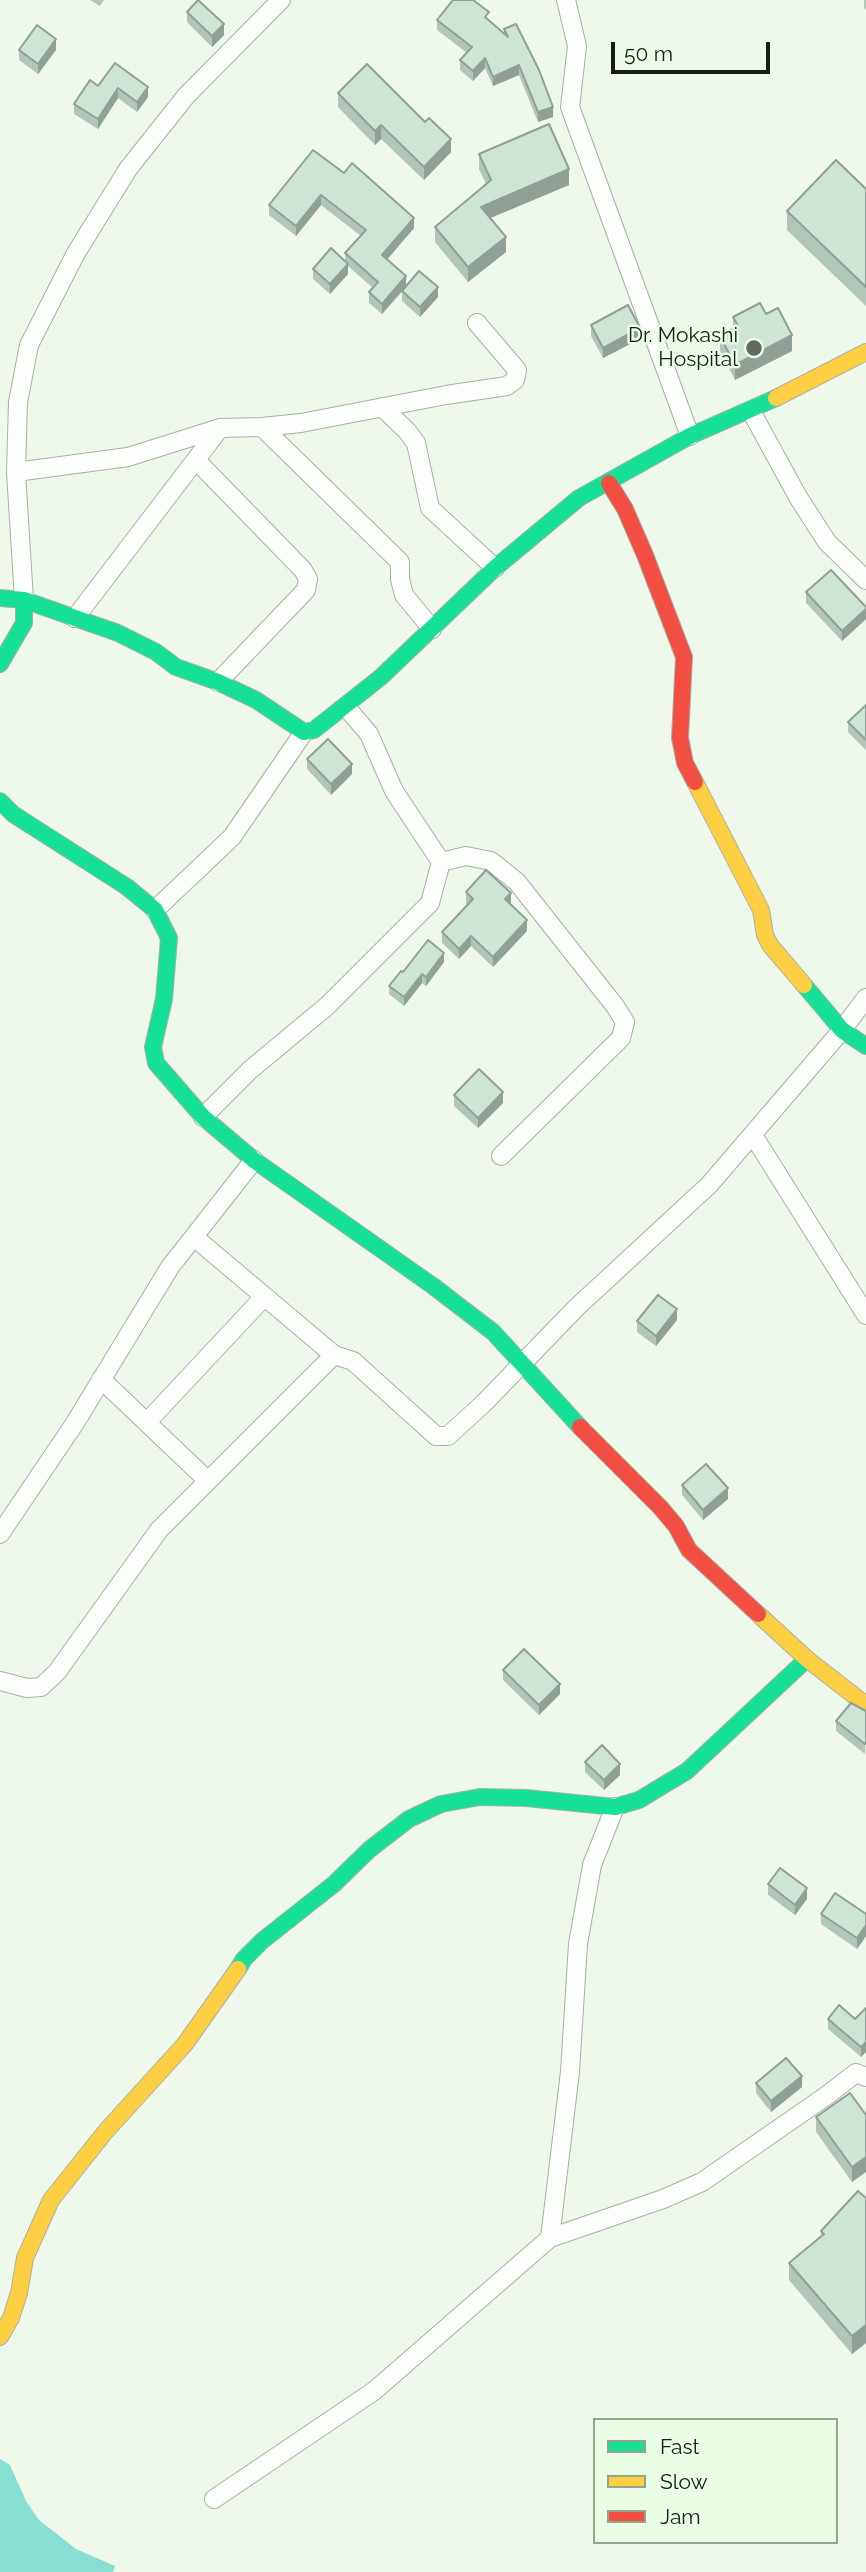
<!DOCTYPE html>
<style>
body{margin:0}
#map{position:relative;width:866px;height:2572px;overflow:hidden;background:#eef8eb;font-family:Raleway,sans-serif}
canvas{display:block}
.legend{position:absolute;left:593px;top:2418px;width:245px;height:126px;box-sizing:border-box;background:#eafee5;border:2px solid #95a491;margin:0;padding:9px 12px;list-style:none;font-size:21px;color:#161d14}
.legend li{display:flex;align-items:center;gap:14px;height:35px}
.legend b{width:35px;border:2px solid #95a491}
.scale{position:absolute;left:611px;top:42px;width:159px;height:32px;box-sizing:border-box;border:4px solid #161d14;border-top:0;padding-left:9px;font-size:21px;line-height:24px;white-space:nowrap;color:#161d14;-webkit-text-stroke:5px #eafee5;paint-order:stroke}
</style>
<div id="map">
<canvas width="866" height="2572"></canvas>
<ul class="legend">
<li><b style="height:9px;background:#16e098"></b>Fast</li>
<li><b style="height:9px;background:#ffcf43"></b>Slow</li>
<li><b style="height:9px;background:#f24e42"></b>Jam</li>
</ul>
<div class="scale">50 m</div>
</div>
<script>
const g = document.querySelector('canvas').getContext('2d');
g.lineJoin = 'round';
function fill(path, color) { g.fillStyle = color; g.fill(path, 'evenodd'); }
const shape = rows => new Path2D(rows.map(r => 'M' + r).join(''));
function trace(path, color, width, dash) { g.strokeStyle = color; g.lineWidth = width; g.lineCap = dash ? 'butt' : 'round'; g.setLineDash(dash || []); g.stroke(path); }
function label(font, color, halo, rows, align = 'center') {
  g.font = font + ' Raleway,sans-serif'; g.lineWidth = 5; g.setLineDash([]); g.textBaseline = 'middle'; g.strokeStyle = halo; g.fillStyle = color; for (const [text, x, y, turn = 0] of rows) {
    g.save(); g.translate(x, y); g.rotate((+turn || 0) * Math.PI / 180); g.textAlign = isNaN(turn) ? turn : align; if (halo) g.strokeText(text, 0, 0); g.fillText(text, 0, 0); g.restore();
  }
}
const water = shape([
 [0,2459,10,2465,26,2501,39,2520,76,2549,115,2566,113,2572,0,2572]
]);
const street = shape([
 [566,0,577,46,570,107,690,436],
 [382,407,407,431,416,443,430,508,495,568],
 [751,411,798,497,827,542,866,580],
 [262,427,400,562,400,579,404,595,432,629],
 [196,460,303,570,308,579,306,590,218,682],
 [16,472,128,457,220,428,262,427,301,423,446,395,507,386,515,380,517,370,477,323],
 [24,600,16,472,18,402,29,345,76,253,128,169,186,96,281,0],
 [75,618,220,428],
 [441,862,466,856,491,861,517,882,615,1006,625,1022,621,1038,501,1156],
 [155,910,232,837,304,732],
 [203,1117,250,1070,327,1006,430,903,441,862,394,791,369,734,346,707],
 [753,1135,866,1315],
 [194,1237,334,1355],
 [101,1379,207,1480],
 [147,1422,264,1297],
 [0,1534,75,1423,170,1267,254,1160],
 [0,1681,27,1688,41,1687,57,1672,159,1530,334,1355,353,1361,436,1436,448,1436,484,1403,577,1307,709,1185,842,1030,866,998],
 [615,1807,592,1865,578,1944,570,2072,550,2238,663,2199,702,2182,826,2096,856,2073,866,2077],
 [214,2499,374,2391,550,2238]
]);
const fast = shape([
 [0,598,24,600,118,633,156,652,176,667,218,682,256,700,304,732,314,730,381,677,495,568,579,498,690,436,776,398],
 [0,664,24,623,24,600],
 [0,801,13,814,127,887,155,910,169,938,164,999,153,1047,156,1063,203,1117,254,1160,433,1286,493,1332,580,1427],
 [804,985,842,1030,866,1046],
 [238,1969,244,1959,262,1941,334,1884,370,1849,409,1819,441,1804,480,1797,526,1798,615,1807,639,1800,687,1771,807,1659]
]);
const slow = shape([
 [776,398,866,352],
 [695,782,761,910,765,935,770,945,804,985],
 [758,1614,807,1659,866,1705],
 [0,2337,11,2318,19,2293,25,2258,51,2200,106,2131,185,2044,238,1969]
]);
const jam = shape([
 [609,483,625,509,645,555,684,657,680,738,685,763,695,782],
 [580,1427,660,1507,676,1526,689,1550,758,1614]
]);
const wall = shape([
 [90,0,104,0,100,6],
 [864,0,866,0,866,10,864,8],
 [187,12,224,35,212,47,187,22],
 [437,20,489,21,504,35,504,29,553,117,538,122,519,75,493,86,485,68,473,81,460,70,460,60,467,53,437,30],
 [19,50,56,50,38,74,19,60],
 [115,63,148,97,137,112,118,98,98,129,74,114,74,104,98,86],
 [338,93,451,152,424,180,381,139,375,145,338,107],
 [313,150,414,228,387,260,406,286,438,297,420,317,402,301,402,292,382,314,369,303,369,292,373,288,348,266,348,274,330,294,313,279,313,269,345,261,345,253,361,236,321,205,296,236,269,215,269,205],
 [479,154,569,185,490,218,506,252,468,282,435,242,435,227,486,184,479,169],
 [866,189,866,306,787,230,787,211],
 [766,314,792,351,735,380,720,351,720,336,733,328,733,317],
 [591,325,640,339,603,358,591,336],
 [806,592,866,607,866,619,842,641,806,603],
 [866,705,866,750,848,732,848,722],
 [307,759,352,774,331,795,307,769],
 [466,892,511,903,510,904,527,931,493,967,471,946,459,959,442,943,442,932,467,905,466,903],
 [444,962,426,986,422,983,404,1006,389,994,389,986],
 [454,1095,503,1103,478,1128,454,1106],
 [677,1320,656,1346,637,1332,637,1321],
 [682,1485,728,1499,703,1520,682,1495],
 [503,1670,560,1694,539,1715,503,1680],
 [866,1711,865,1754,836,1731,836,1721],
 [585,1762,620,1775,604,1790,585,1772],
 [768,1884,807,1899,795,1915,768,1895],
 [821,1914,866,1914,866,1936,857,1949,821,1924],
 [866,2008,866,2052,861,2057,828,2029,828,2019,855,2019],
 [756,2083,802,2087,771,2112,756,2093],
 [866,2115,852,2182,816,2132,816,2117],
 [866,2198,866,2343,852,2354,789,2280,789,2263,821,2236,821,2231]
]);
const shadedWall = shape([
 [224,24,224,35,212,47,212,36],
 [56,39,56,50,38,74,38,64],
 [485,58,485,68,473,81,473,71],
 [519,65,519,75,493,86,493,77],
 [148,87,148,97,137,112,137,102],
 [118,88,118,98,98,129,98,119],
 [553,107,553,117,538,122,538,112],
 [381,125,381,139,375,145,375,131],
 [451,139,451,152,424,180,424,167],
 [569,169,569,185,481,222,481,207],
 [321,195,321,205,296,236,296,226],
 [414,218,414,228,382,265,382,255],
 [506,237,506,252,468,282,468,267],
 [348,264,348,274,330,294,330,284],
 [406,276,406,286,382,314,382,304],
 [438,287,438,297,420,317,420,307],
 [640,328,640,339,603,358,603,348],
 [792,335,792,351,735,380,735,365],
 [866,609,866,619,842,641,842,631],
 [352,764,352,774,331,795,331,784],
 [511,893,511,903,505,909,505,899],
 [527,920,527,931,493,967,493,957],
 [471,936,471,946,459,959,459,949],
 [444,953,444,962,426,986,426,977],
 [422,974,422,983,404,1006,404,997],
 [503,1092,503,1103,478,1128,478,1118],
 [677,1309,677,1320,656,1346,656,1336],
 [728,1488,728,1499,703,1520,703,1510],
 [560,1684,560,1694,539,1715,539,1705],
 [620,1764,620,1775,604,1790,604,1780],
 [807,1888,807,1899,795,1915,795,1905],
 [866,1925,866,1936,857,1949,857,1938],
 [866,2042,866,2052,861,2057,861,2047],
 [802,2076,802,2087,771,2112,771,2101],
 [866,2157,866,2172,852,2182,852,2167],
 [866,2325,866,2343,852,2354,852,2336]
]);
const building = shape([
 [198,0,224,24,212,36,187,12,198,0],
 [453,0,473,0,489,12,485,17,508,37,504,29,516,24,539,70,553,107,538,112,519,65,493,77,485,58,473,71,460,60,472,47,437,20,453,0],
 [37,25,56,39,38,64,19,50,37,25],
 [115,63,148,87,137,102,118,88,98,119,74,104,90,80,98,86,115,63],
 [367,64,425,122,429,118,451,139,424,167,381,125,375,131,338,93,367,64],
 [549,124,569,169,481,207,506,237,468,267,435,227,491,180,479,154,549,124],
 [313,150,344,173,352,163,414,218,382,255,406,276,382,304,369,292,378,282,345,253,366,230,321,195,296,226,269,205,313,150],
 [836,160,866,189,866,287,787,211,836,160],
 [331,248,348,264,330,284,313,269,331,248],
 [419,271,438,287,420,307,402,291,419,271],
 [760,303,766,314,778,308,792,335,735,365,720,336,738,326,733,317,760,303],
 [628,305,640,328,603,348,591,325,628,305],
 [831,570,866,607,866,609,842,631,806,592,831,570],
 [866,705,866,740,848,722,866,705],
 [328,739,352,764,331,784,307,759,328,739],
 [486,870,511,893,505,899,527,920,493,957,471,936,459,949,442,932,473,899,466,892,486,870],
 [428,940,444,953,426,977,422,974,404,997,389,986,401,971,403,972,428,940],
 [479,1069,503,1092,478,1118,454,1095,479,1069],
 [658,1295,677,1309,656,1336,637,1321,658,1295],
 [706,1464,728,1488,703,1510,682,1485,706,1464],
 [524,1649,560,1684,539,1705,503,1670,524,1649],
 [851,1703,866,1711,866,1742,865,1744,836,1721,851,1703],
 [602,1745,620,1764,604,1780,585,1762,602,1745],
 [780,1868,807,1888,795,1905,768,1884,780,1868],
 [835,1893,866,1914,866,1925,857,1938,821,1914,835,1893],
 [839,2005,855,2019,866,2008,866,2042,861,2047,828,2019,839,2005],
 [786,2058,802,2076,771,2101,756,2083,786,2058],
 [850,2093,866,2115,866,2157,852,2167,816,2117,850,2093],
 [858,2191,866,2198,866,2325,852,2336,789,2263,824,2234,821,2231,858,2191]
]);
const markers = [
 [754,348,9,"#626a5f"]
];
const poiNames = [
 ["Dr. Mokashi",738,336],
 ["Hospital",738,360]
];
fill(water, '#88dfd1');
trace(street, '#a8b0a6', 20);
trace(fast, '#a8b0a6', 18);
trace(slow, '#a8b0a6', 18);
trace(jam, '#a8b0a6', 18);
trace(street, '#fcfefc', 18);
trace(fast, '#16e098', 16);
trace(slow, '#ffcf43', 16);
trace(jam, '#f24e42', 16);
fill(wall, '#b1c5b8');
fill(shadedWall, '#90a096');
fill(building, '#cee5d6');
trace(building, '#90a096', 2);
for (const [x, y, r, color] of markers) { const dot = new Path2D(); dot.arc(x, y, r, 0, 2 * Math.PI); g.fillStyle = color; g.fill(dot); trace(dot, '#eafee5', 2.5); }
label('21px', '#161d14', '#eafee5', poiNames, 'right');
</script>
